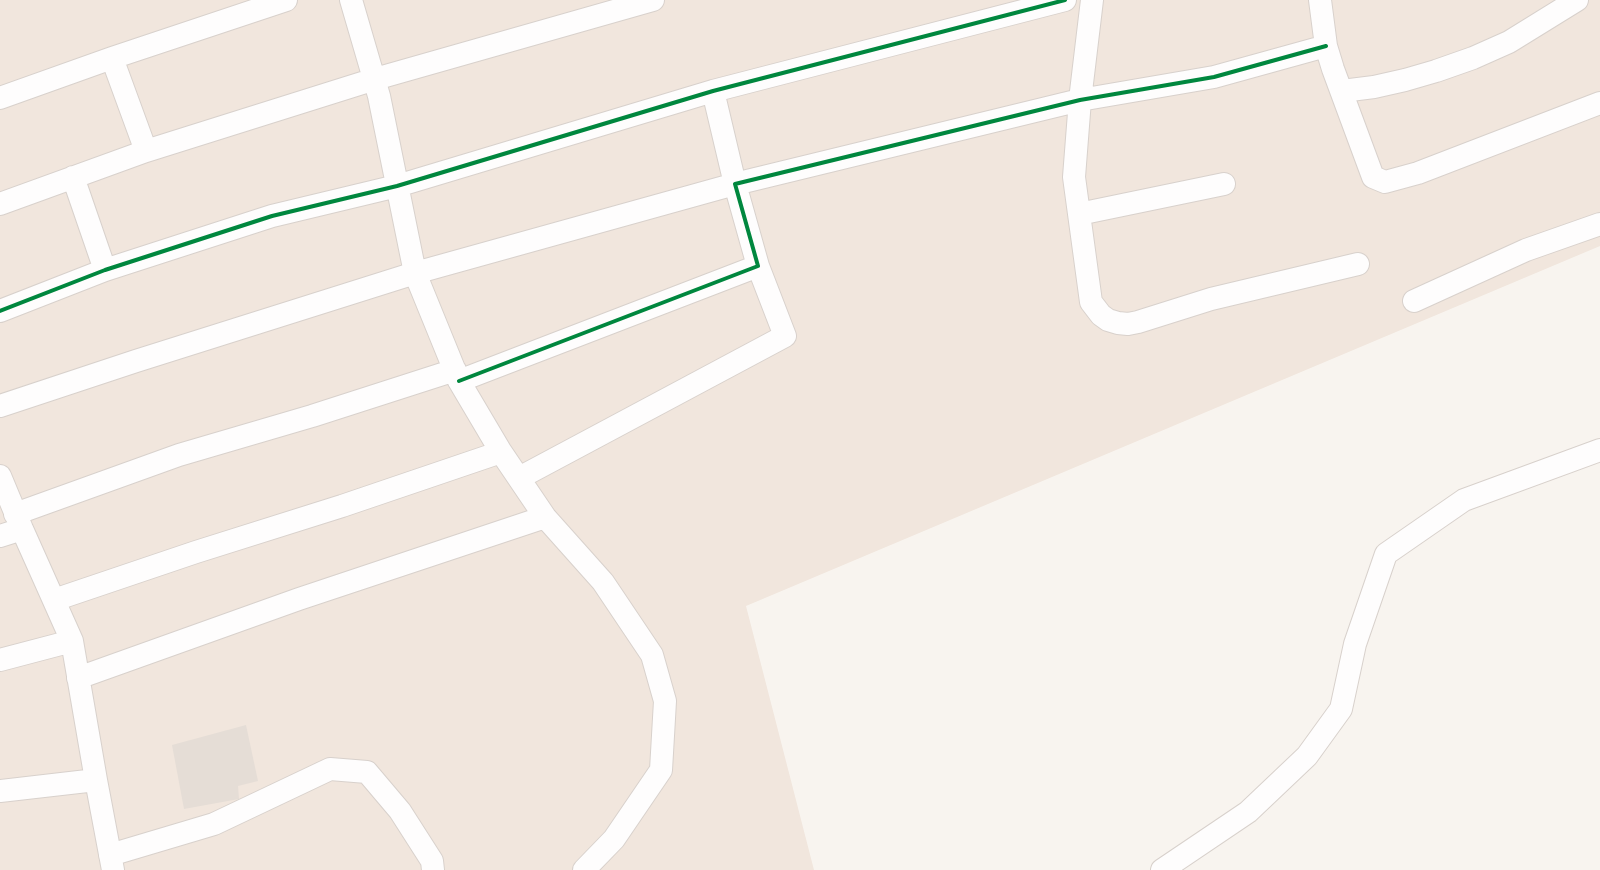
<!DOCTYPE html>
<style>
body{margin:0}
canvas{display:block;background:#f8f4ef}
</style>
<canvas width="1600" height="870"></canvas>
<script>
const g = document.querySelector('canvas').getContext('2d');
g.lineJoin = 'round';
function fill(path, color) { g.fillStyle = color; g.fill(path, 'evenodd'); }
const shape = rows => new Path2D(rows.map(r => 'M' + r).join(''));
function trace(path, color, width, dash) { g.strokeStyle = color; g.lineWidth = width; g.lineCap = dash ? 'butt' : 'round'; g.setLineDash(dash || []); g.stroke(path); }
const residential = shape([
 [0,0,1600,0,1600,246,746,606,814,870,0,870]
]);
const building = shape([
 [246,725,258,781,238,786,239,799,184,809,172,745]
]);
const minor = shape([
 [351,0,379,96,415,273,459,381,501,452,545,517,603,582,652,655,665,701,661,770,614,839,584,870],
 [1092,0,1080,100,1074,177,1091,302,1101,315,1108,320,1118,323,1128,324,1138,322,1211,299,1358,264],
 [1320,0,1326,46,1333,69,1373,177,1385,182,1418,173,1600,103],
 [1342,91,1374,87,1405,80,1436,71,1473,58,1509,42,1577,0],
 [0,98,112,58,286,0],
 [146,151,375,79,653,0],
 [73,177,105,270],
 [0,204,146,151,112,58],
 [1079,214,1224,184],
 [1414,301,1526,250,1600,224],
 [0,311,105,270,272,216,397,186,713,91,1065,0],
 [459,381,758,266,735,184,1080,100,1214,77,1326,46],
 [0,406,136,361,415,273,735,184,713,91],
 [0,476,22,529,72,641,96,780,113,870],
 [519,478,785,336,758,266],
 [15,514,179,455,312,416,455,370],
 [0,536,22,529],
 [54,600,196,552,342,506,501,452],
 [0,660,72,641],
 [78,678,299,599,545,517],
 [0,791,96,780],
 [110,855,214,824,330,769,367,772,400,811,432,861,433,870],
 [1162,870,1248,812,1307,756,1341,709,1355,644,1386,554,1464,500,1600,450]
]);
const cycleway = shape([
 [0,311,105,270,272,216,397,186,713,91,1065,0],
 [459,381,758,266,735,184,1080,100,1214,77,1326,46]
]);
fill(residential, '#f1e6dd');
fill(building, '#e5ddd6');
trace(minor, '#d8d1cc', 24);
trace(minor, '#fefdfd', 22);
trace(cycleway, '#00873e', 4);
</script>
